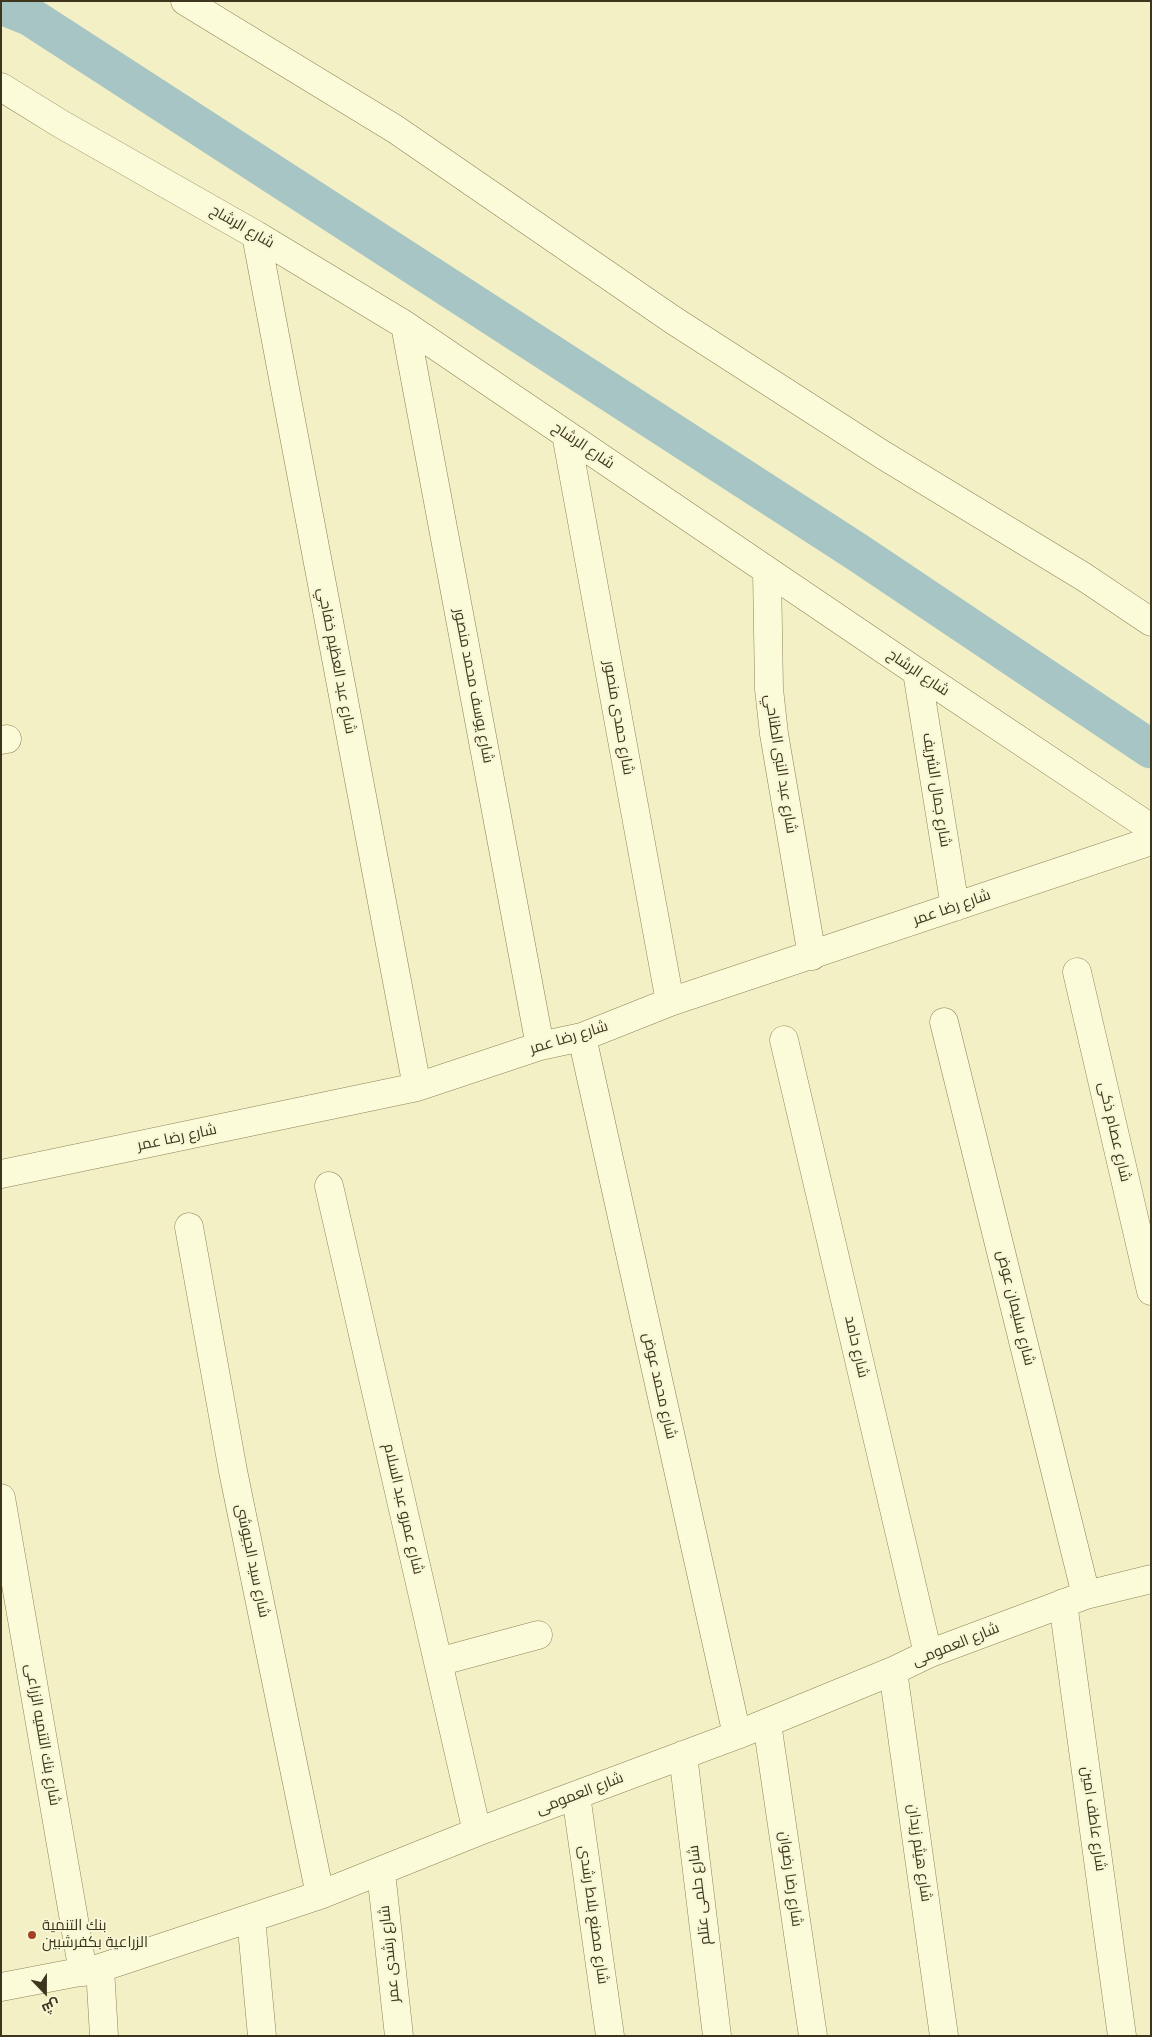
<!DOCTYPE html>
<meta charset="utf-8">
<style>
body{margin:0}
#map{position:relative;width:1152px;height:2037px;overflow:hidden;background:#f2f0c4;font-family:"Times New Roman",Cairo,serif}
canvas{display:block}
.frame{position:absolute;inset:0;border:2px solid #3d351e;pointer-events:none}
.north{position:absolute;left:20px;top:1967px;width:50px;height:50px;-webkit-text-stroke:4px #f8f7d5;paint-order:stroke;rotate:158deg;font-size:14px;font-weight:700;line-height:20px;text-align:center;color:#3d351e}
.north::after{content:'';display:block;margin:auto;width:18px;height:22px;background:#3d351e;clip-path:polygon(50% 0,100% 100%,50% 72%,0 100%)}
</style>
<div id="map">
<canvas width="1152" height="2037"></canvas>
<div class="frame"></div>
<div class="north">ش</div>
</div>
<script>
const g = document.querySelector('canvas').getContext('2d');
g.lineJoin = 'round';
const shape = rows => new Path2D(rows.map(r => 'M' + r).join(''));
function trace(path, color, width, dash) { g.strokeStyle = color; g.lineWidth = width; g.lineCap = dash ? 'butt' : 'round'; g.setLineDash(dash || []); g.stroke(path); }
function label(font, color, halo, rows, align = 'center') {
  g.font = font + ' "Times New Roman",Cairo,serif'; g.lineWidth = 4; g.setLineDash([]); g.textBaseline = 'middle'; g.strokeStyle = halo; g.fillStyle = color; for (const [text, x, y, turn = 0] of rows) {
    g.save(); g.translate(x, y); g.rotate((+turn || 0) * Math.PI / 180); g.textAlign = isNaN(turn) ? turn : align; if (halo) g.strokeText(text, 0, 0); g.fillText(text, 0, 0); g.restore();
  }
}
const canal = shape([
 [1,5,29,16,857,552,1151,749]
]);
const minor = shape([
 [185,1,395,129,673,320,883,455,1084,577,1151,622],
 [1,87,61,124,256,235,405,325,917,672,1151,828],
 [256,235,417,1087],
 [405,325,540,1046],
 [566,434,670,1002],
 [767,571,769,689,774,734,812,956],
 [917,672,955,907],
 [1,740,7,739],
 [1077,972,1151,1291],
 [944,1022,1086,1595],
 [582,1037,737,1735],
 [784,1040,928,1654],
 [1,1174,417,1087,540,1046,582,1037,670,1002,1151,841],
 [329,1186,477,1832],
 [189,1227,233,1471,320,1895],
 [1,1498,83,1972],
 [1063,1603,1122,2036],
 [438,1662,538,1635],
 [893,1671,944,2036],
 [767,1723,813,2036],
 [683,1755,717,2036],
 [576,1795,610,2036],
 [381,1872,399,2036],
 [251,1918,262,2036],
 [100,1968,104,2036],
 [1,1987,100,1968,320,1895,477,1832,737,1735,893,1671,928,1654,1086,1595,1151,1579]
]);
const markers = [
 [32,1935,5,"#a34323"]
];
const streetNames = [
 ["شارع الرشاح",242,227,30],
 ["شارع الرشاح",583,446,34],
 ["شارع عبد العظيم خفاجي",336,661,79],
 ["شارع الرشاح",918,673,34],
 ["شارع يوسف محمد منصور",473,686,79],
 ["شارع حمدى منصور",618,718,80],
 ["شارع عبد النبى الطناحي",780,764,81],
 ["شارع جمال الشريف",936,790,81],
 ["شارع رضا عمر",952,908,-19],
 ["شارع رضا عمر",569,1038,-17],
 ["شارع عصام ذكى",1114,1132,77],
 ["شارع رضا عمر",177,1138,-12],
 ["شارع سليمان عوض",1015,1308,76],
 ["شارع حامد",856,1347,77],
 ["شارع محمد عوض",659,1386,77],
 ["شارع عمرو عبد السلام",403,1509,77],
 ["شارع سيد الجيوشى",252,1561,78],
 ["شارع العمومى",956,1645,-22],
 ["شارع بنك التنميه الزراعى",42,1735,80],
 ["شارع العمومى",580,1794,-21],
 ["شارع عاطف امين",1093,1819,82],
 ["شارع هيثم زيدان",919,1853,82],
 ["شارع رضا رضوان",790,1879,82],
 ["شارع حلمى عتلم",700,1895,-97],
 ["شارع مصنع بلاط رشدى",593,1915,82],
 ["شارع رشدى عمر",390,1954,-96]
];
const poiNames = [
 ["بنك التنمية",42,1926],
 ["الزراعية بكفرشبين",42,1943]
];
trace(canal, '#a6c5c4', 39);
trace(minor, '#8e8359', 29);
trace(minor, '#fbfad9', 28);
for (const [x, y, r, color] of markers) { const dot = new Path2D(); dot.arc(x, y, r, 0, 2 * Math.PI); g.fillStyle = color; g.fill(dot); trace(dot, '#f8f7d5', 2); }
label('15px', '#3d351e', '#f8f7d5', streetNames);
label('15px', '#3d351e', '#f8f7d5', poiNames, 'left');
</script>
